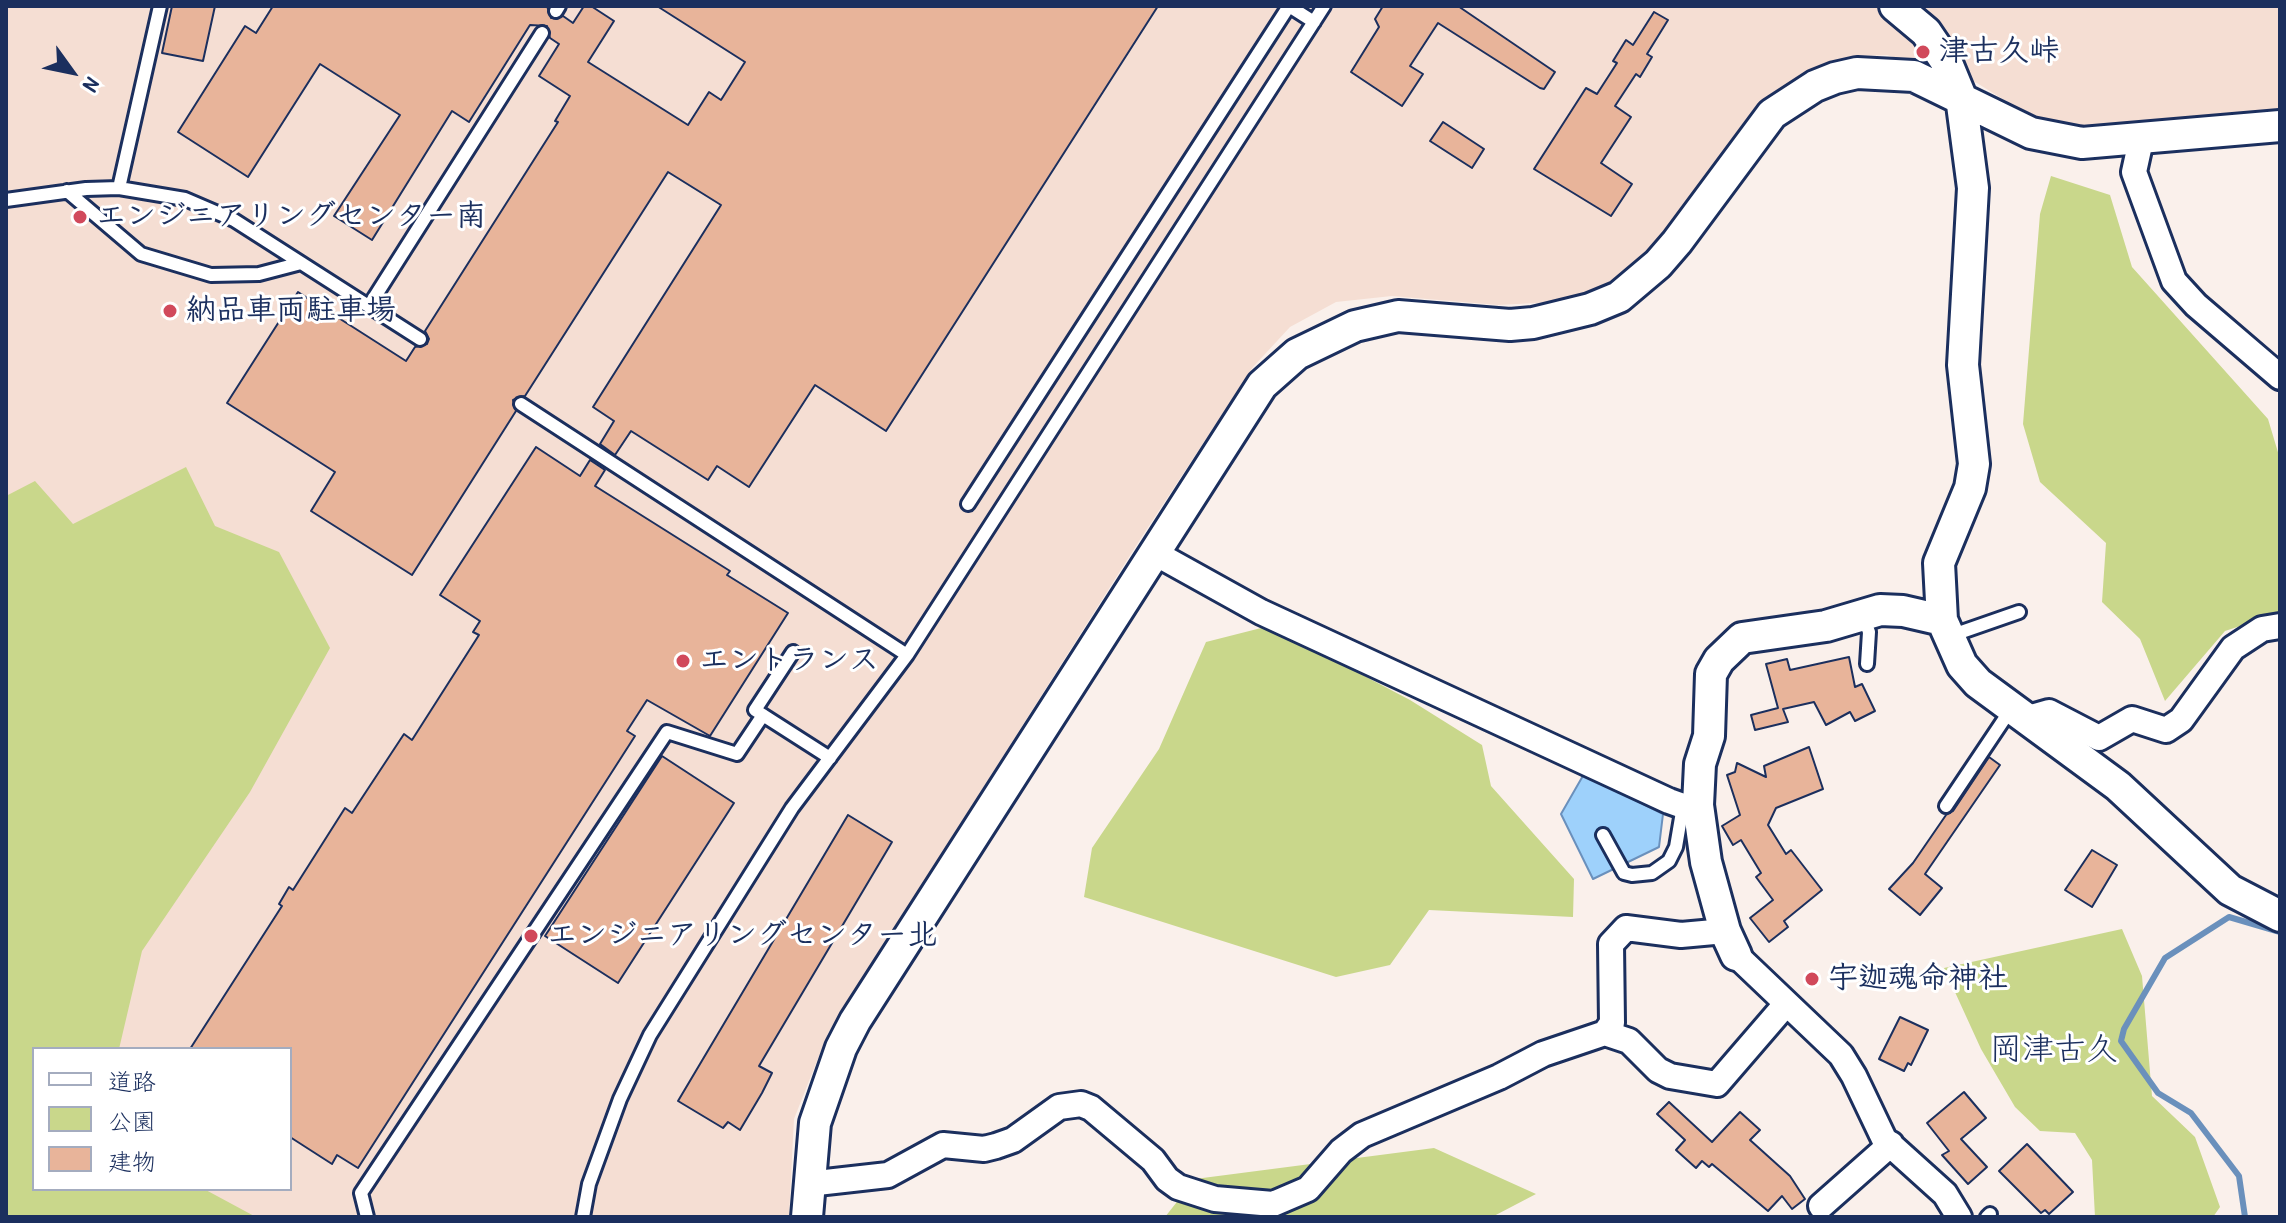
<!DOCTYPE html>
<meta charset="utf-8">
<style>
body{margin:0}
#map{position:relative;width:2286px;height:1223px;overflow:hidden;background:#faf0eb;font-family:"Patrick Hand","Klee One",sans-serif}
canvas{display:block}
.frame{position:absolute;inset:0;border:8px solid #1b2f5e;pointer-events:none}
.legend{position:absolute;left:32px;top:1047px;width:260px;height:144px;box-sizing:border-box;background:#fff;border:2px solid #a4acbf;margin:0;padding:10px 14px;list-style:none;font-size:24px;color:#1b2f5e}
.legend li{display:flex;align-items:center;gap:16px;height:40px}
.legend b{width:40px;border:2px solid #a4acbf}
.north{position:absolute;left:32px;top:32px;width:80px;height:80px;-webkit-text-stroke:6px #fff;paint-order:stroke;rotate:123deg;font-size:22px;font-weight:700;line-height:32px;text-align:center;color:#1b2f5e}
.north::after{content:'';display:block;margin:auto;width:28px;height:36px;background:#1b2f5e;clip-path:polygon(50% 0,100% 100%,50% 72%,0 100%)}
</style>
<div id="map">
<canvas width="2286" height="1223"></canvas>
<div class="frame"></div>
<ul class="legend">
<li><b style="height:10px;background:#fff"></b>道路</li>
<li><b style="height:22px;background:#c9d78b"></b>公園</li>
<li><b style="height:22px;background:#e8b49a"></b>建物</li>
</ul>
<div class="north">N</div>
</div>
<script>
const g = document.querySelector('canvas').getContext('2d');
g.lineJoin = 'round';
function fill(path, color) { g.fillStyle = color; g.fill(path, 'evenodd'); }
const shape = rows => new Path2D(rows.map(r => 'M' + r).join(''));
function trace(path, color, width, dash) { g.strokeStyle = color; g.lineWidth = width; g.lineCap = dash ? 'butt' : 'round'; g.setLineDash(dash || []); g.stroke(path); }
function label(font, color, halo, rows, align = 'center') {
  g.font = font + ' "Patrick Hand","Klee One",sans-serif'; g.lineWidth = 6; g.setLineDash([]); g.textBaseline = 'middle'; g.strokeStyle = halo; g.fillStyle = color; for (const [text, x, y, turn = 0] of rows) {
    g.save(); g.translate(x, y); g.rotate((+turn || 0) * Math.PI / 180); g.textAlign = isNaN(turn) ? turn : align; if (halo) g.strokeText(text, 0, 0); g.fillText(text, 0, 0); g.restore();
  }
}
const built = shape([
 [6,6,2280,6,2280,114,2105,135,2059,126,2020,110,1977,83,1887,55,1856,56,1823,67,1766,102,1747,118,1659,248,1628,278,1597,292,1555,302,1498,305,1392,296,1336,302,1290,327,1253,367,1141,538,828,1033,794,1119,789,1217,6,1217],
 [34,1049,290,1049,290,1189,34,1189]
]);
const green = shape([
 [2051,176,2110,195,2132,267,2268,419,2280,459,2280,613,2225,631,2165,701,2140,639,2102,602,2106,543,2040,482,2023,424,2040,214],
 [186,467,215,526,279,552,330,648,250,792,142,951,119,1049,34,1049,34,1189,204,1189,256,1217,6,1217,6,496,35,481,73,524],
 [1269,626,1410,700,1482,745,1491,786,1574,879,1573,917,1429,910,1390,965,1336,977,1084,897,1092,848,1159,749,1206,642],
 [2122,929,2142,976,2152,1096,2195,1137,2220,1207,2213,1217,2095,1217,2092,1160,2075,1133,2040,1131,2015,1107,1981,1049,1944,968],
 [1434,1148,1536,1194,1492,1217,1165,1217,1195,1179]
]);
const water = shape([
 [1584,774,1663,814,1659,847,1593,879,1561,814,1584,774]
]);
const stream = shape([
 [2245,1217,2239,1176,2191,1113,2158,1093,2121,1041,2124,1029,2165,958,2229,917,2280,932]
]);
const building = shape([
 [172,6,215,6,203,61,162,53,172,6],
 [273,6,547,6,551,18,563,16,573,23,584,6,591,6,614,21,588,62,688,125,709,92,721,100,745,62,657,6,1158,6,886,431,815,385,749,487,717,466,708,480,631,431,615,455,600,444,614,421,593,407,721,205,668,172,525,396,513,400,516,411,412,575,311,511,335,472,227,403,298,292,406,361,415,347,427,344,429,339,425,331,558,122,555,121,570,96,539,76,559,44,550,38,547,26,530,25,469,122,452,111,372,240,334,216,400,115,320,64,248,177,178,132,245,26,256,33,273,6],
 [1383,6,1458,6,1555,72,1544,89,1540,88,1438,23,1410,66,1423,74,1402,106,1351,72,1379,27,1375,19,1383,6],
 [1654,12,1668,20,1647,54,1652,57,1640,77,1636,74,1615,106,1631,117,1601,163,1632,184,1611,216,1534,169,1586,88,1597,94,1617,63,1613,61,1626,40,1633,45,1654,12],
 [1443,122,1484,149,1472,168,1430,141,1443,122],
 [536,447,580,476,590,460,605,470,595,486,730,571,727,575,788,613,710,736,647,700,627,731,635,736,358,1168,337,1155,332,1164,290,1137,290,1049,190,1049,282,906,279,904,289,887,293,890,345,808,352,813,404,734,412,740,479,635,473,632,480,621,440,595,536,447],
 [1849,657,1855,687,1862,684,1875,711,1855,721,1850,712,1826,725,1814,702,1783,709,1788,722,1755,730,1751,715,1778,708,1766,664,1787,659,1790,670,1849,657],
 [1809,747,1823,789,1776,808,1768,825,1786,854,1791,850,1822,890,1784,921,1788,927,1769,942,1750,918,1773,900,1756,877,1761,873,1741,840,1733,845,1722,826,1740,815,1727,775,1735,772,1737,763,1766,777,1764,766,1809,747],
 [662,756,734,803,618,983,545,936,662,756],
 [1989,757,2000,765,1925,874,1942,888,1920,915,1889,889,1913,863,1946,815,1953,811,1989,757],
 [848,815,892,842,759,1066,772,1073,762,1093,740,1130,728,1122,723,1128,678,1101,848,815],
 [2092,850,2117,865,2092,907,2065,890,2092,850],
 [1900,1017,1928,1030,1911,1065,1908,1063,1904,1071,1879,1059,1900,1017],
 [1964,1092,1986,1118,1961,1139,1987,1167,1968,1184,1942,1155,1949,1151,1927,1123,1964,1092],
 [1669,1102,1712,1142,1740,1112,1760,1130,1750,1140,1790,1176,1805,1199,1792,1209,1782,1196,1768,1211,1712,1164,1709,1167,1702,1161,1696,1168,1676,1150,1685,1140,1657,1114,1669,1102],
 [2027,1144,2073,1192,2049,1214,2045,1210,2041,1213,1999,1171,2027,1144]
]);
const service = shape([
 [1289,6,1314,22],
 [556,11,559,6],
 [119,188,160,6],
 [67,191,141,254,211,275,259,274,301,263],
 [6,200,86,189,119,188,185,199,234,220,420,339],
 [369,306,542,33],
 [521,404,907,655],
 [968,504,1289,6],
 [1863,616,1869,632,1867,664],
 [1950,636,2019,612],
 [793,652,755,710,830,758],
 [1946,806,2011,709],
 [1603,835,1624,873,1632,875,1652,873,1669,861,1676,847,1683,806],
 [367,1217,361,1193,667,732,737,754,763,715],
 [583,1217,589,1184,620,1099,650,1035,792,808,907,655,1324,6],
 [1987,1217,1990,1214]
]);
const minor = shape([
 [2141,140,2134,172,2174,281,2196,305,2280,377],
 [1153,552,1261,612,1669,801,1683,806,1698,805],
 [2028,718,2049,712,2099,738,2132,719,2166,730,2181,720,2233,648,2262,629,2280,626],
 [1736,955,1841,1055,1854,1076,1884,1139,1945,1194,1959,1217],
 [1605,1033,1629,1041,1658,1070,1670,1076,1717,1084,1786,1004],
 [808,1184,888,1175,943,1145,984,1149,996,1146,1013,1140,1059,1107,1081,1104,1091,1108,1153,1160,1167,1179,1178,1187,1215,1199,1273,1204,1308,1189,1341,1151,1362,1135,1499,1077,1543,1054,1605,1033,1612,1023,1611,944,1626,928,1681,935,1725,931],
 [1821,1206,1891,1144]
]);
const tertiary = shape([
 [1895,6,1926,32,1947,63,1961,97,1973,188,1963,365,1974,464,1970,488,1939,563,1942,620,1962,665,1978,683,2118,786,2230,890,2280,916],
 [1736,955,1725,931,1706,862,1698,805,1700,764,1709,736,1711,674,1719,660,1742,638,1826,626,1880,610,1903,611,1942,620],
 [807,1217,815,1123,841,1048,855,1021,1262,385,1297,354,1355,326,1398,316,1510,325,1533,323,1590,309,1619,297,1658,264,1677,242,1772,114,1815,86,1835,78,1857,73,1914,76,2031,133,2082,143,2280,126]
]);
const markers = [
 [1923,52,8,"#d1495b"],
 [80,217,8,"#d1495b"],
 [170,311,8,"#d1495b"],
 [683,661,8,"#d1495b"],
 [531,936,8,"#d1495b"],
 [1812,979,8,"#d1495b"]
];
const poiNames = [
 ["津古久峠",1939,52],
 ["エンジニアリングセンター南",96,217],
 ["納品車両駐車場",186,311],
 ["エントランス",699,661],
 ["エンジニアリングセンター北",547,936],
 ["宇迦魂命神社",1828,979]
];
const neighbourhoodNames = [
 ["岡津古久",2054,1050]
];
fill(built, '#f5ded3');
fill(green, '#c9d78b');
fill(water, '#9ed1fb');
trace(water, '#6a90bc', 2);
trace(stream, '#6a90bc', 6);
fill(building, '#e8b49a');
trace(building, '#1b2f5e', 2);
trace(service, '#1b2f5e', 18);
trace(minor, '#1b2f5e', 30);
trace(tertiary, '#1b2f5e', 36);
trace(service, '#fff', 12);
trace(minor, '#fff', 24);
trace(tertiary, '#fff', 30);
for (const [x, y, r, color] of markers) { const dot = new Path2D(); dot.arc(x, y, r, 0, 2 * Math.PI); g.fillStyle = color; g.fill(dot); trace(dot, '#fff', 3); }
label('bold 30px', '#1b2f5e', '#fff', poiNames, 'left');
label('32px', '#1b2f5e', '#fff', neighbourhoodNames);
</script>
